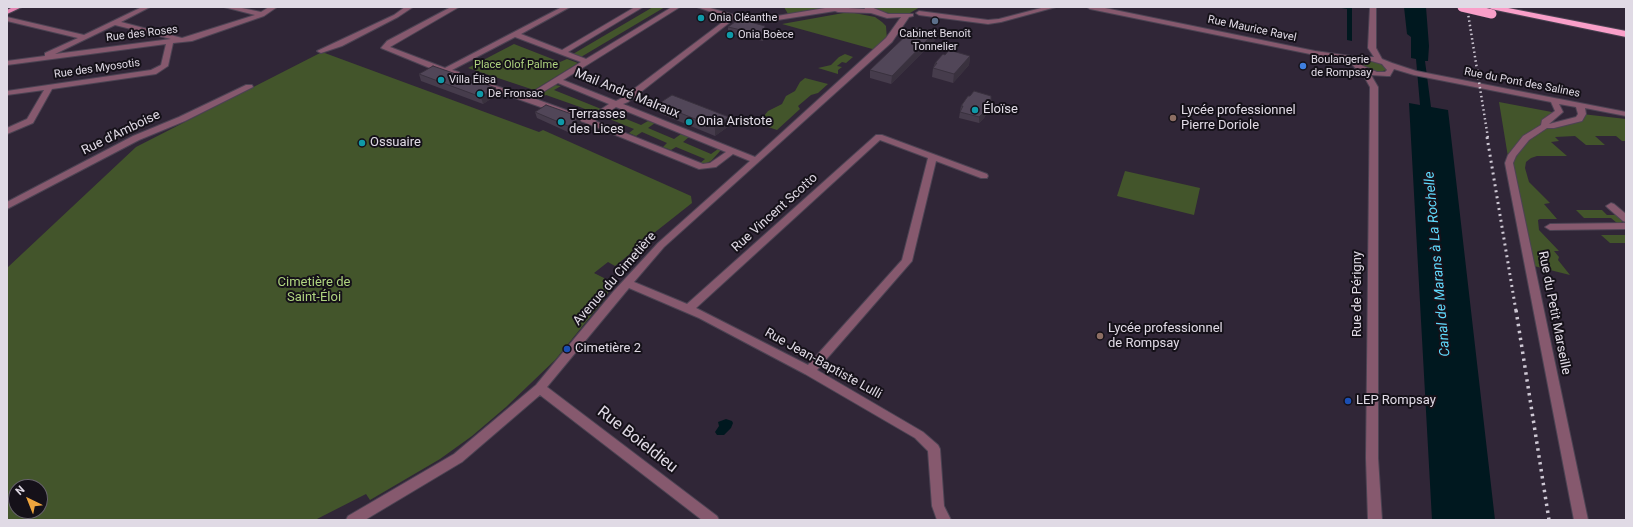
<!DOCTYPE html>
<meta charset="utf-8">
<style>
body{margin:0}
#map{position:relative;width:1633px;height:527px;overflow:hidden;background:#302637;font-family:Roboto,sans-serif}
canvas{display:block}
.frame{position:absolute;inset:0;border:8px solid #e0dae5;pointer-events:none}
.north{position:absolute;left:8px;top:479px;width:40px;height:40px;box-sizing:border-box;background:#151119;border:1px solid #66616b;border-radius:50%;rotate:317deg;font-size:11px;font-weight:700;line-height:16px;text-align:center;color:#e0dae5}
.north::after{content:'';display:block;margin:auto;width:14px;height:18px;background:#f0a63e;clip-path:polygon(50% 0,100% 100%,50% 72%,0 100%)}
</style>
<div id="map">
<canvas width="1633" height="527"></canvas>
<div class="frame"></div>
<div class="north">N</div>
</div>
<script>
const g = document.querySelector('canvas').getContext('2d');
g.lineJoin = 'round';
function fill(path, color) { g.fillStyle = color; g.fill(path, 'evenodd'); }
const shape = rows => new Path2D(rows.map(r => 'M' + r).join(''));
function trace(path, color, width, dash) { g.strokeStyle = color; g.lineWidth = width; g.lineCap = dash ? 'butt' : 'round'; g.setLineDash(dash || []); g.stroke(path); }
function label(font, color, halo, rows, align = 'center') {
  g.font = font + ' Roboto,sans-serif'; g.lineWidth = 4; g.setLineDash([]); g.textBaseline = 'middle'; g.strokeStyle = halo; g.fillStyle = color; for (const [text, x, y, turn = 0] of rows) {
    g.save(); g.translate(x, y); g.rotate((+turn || 0) * Math.PI / 180); g.textAlign = isNaN(turn) ? turn : align; if (halo) g.strokeText(text, 0, 0); g.fillText(text, 0, 0); g.restore();
  }
}
const green = shape([
 [653,7,665,7,581,57,573,54],
 [784,7,836,7,788,14],
 [872,7,920,7,910,13,894,14,878,11],
 [849,12,875,17,882,22,886,26,887,40,876,50,782,24],
 [514,44,560,62,567,59,578,63,534,90,468,68],
 [322,52,539,132,543,130,691,196,692,203,635,248,636,249,615,266,608,262,594,273,604,278,609,284,608,293,603,301,555,360,506,407,472,436,440,459,370,500,366,494,315,520,7,520,7,268,136,147],
 [16,487,40,487,40,511,16,511],
 [845,54,853,57,846,63,842,62,837,66,842,67,838,70,838,74,818,68,831,65,839,57],
 [1366,59,1383,63,1387,70,1378,72,1361,66,1359,62],
 [805,78,828,84,818,93,811,95,798,106,800,109,777,130,765,126,763,123,764,116,768,111,782,104,786,96,795,91,800,82],
 [555,85,561,86,554,90,641,125,648,121,655,123,648,128,674,139,681,134,689,137,683,142,711,154,718,149,721,150,711,161,702,165,699,164,705,159,676,147,671,150,663,147,667,143,642,132,636,136,629,133,634,129,580,107,546,95,538,99,537,97],
 [1499,102,1557,113,1545,126,1579,119,1582,114,1626,119,1626,141,1622,141,1616,136,1595,136,1605,145,1586,145,1575,136,1555,137,1559,141,1551,142,1567,156,1537,156,1531,158,1526,162,1525,168,1529,182,1550,203,1544,204,1557,219,1540,219,1538,220,1539,230,1559,251,1554,251,1559,257,1558,260,1570,275,1530,265,1509,163],
 [1125,171,1200,188,1194,215,1117,196],
 [1576,210,1602,210,1607,215,1618,215,1623,220,1621,223,1617,223,1611,218,1584,218],
 [1601,235,1626,235,1626,243,1610,243]
]);
const water = shape([
 [1336,7,1352,7,1352,41,1347,40,1347,9],
 [1404,7,1426,7,1429,46,1428,61,1425,61,1431,107,1448,110,1495,520,1432,520,1409,103,1420,105,1416,59,1411,58,1411,37,1407,34],
 [726,419,732,421,733,423,731,428,724,435,717,435,715,432,719,426,718,422]
]);
const minor = shape([
 [142,7,150,7,121,22,182,38,255,15,224,7,237,7,261,12,269,7,277,7,264,16,192,41,173,43,168,66,156,74,52,89,33,123,7,134,7,128,27,119,44,90,7,95,7,91,151,70,161,65,166,44,7,65,7,61,45,56,45,53,78,38,7,21,7,17,84,35,142,7],
 [115,25,171,39,55,54,115,25],
 [405,7,413,7,398,17,342,46,321,53,317,51,394,15,405,7],
 [451,7,459,7,390,47,445,68,562,7,570,7,521,34,562,50,635,7,643,7,568,52,586,59,672,7,680,7,563,80,616,101,622,98,728,18,697,7,707,7,734,15,753,18,771,17,831,7,865,9,864,7,871,7,888,14,913,14,913,16,909,17,892,42,664,247,634,282,687,304,876,135,882,135,987,174,988,176,987,178,981,178,936,161,912,261,817,370,923,432,938,445,940,449,944,506,951,520,937,520,932,506,928,451,915,438,805,374,699,318,629,288,547,387,717,516,719,520,702,520,540,395,462,462,365,520,346,520,348,516,454,454,536,385,613,292,658,243,750,161,733,154,716,167,699,169,586,123,481,86,480,84,484,82,526,96,581,62,515,37,452,70,459,72,460,74,456,76,442,73,381,48,387,41,451,7],
 [835,11,838,12,871,13,887,18,901,17,886,38,755,157,623,104,628,102,734,19,753,22,771,21,835,11],
 [558,83,609,104,588,118,533,98,558,83],
 [616,107,726,152,710,163,703,164,595,121,616,107],
 [880,140,928,158,902,260,808,365,696,308,880,140],
 [1045,7,1056,7,1001,22,988,24,919,15,916,13,919,11,988,20,999,19,1045,7],
 [1087,7,1100,7,1315,51,1358,57,1374,57,1368,48,1370,7,1376,7,1376,48,1382,59,1392,63,1416,71,1626,112,1626,116,1585,108,1586,114,1582,121,1554,128,1547,128,1529,140,1516,156,1513,163,1588,520,1574,520,1505,163,1508,155,1523,136,1541,125,1542,120,1555,111,1551,102,1414,75,1394,69,1390,76,1387,76,1371,75,1378,87,1378,458,1382,520,1368,520,1366,458,1370,87,1361,71,1357,70,1351,63,1353,61,1315,55,1090,9,1087,7],
 [1368,60,1382,64,1387,70,1385,72,1377,72,1363,66,1359,63,1360,61,1368,60],
 [1559,104,1576,107,1578,114,1576,117,1549,124,1563,112,1559,104],
 [246,85,252,85,253,87,185,121,139,140,7,209,7,202,133,136,179,117,246,85],
 [1611,203,1614,204,1626,214,1626,222,1623,221,1608,208,1606,206,1611,203],
 [1626,223,1626,229,1550,230,1545,227,1550,224,1626,223]
]);
const major = shape([
 [13,7,22,7,7,14,7,10,13,7]
]);
const highway = shape([
 [1487,7,1503,7,1626,31,1626,37,1491,9,1487,7]
]);
const railFar2 = shape([
 [1467,7,1488,138]
]);
const railFar1 = shape([
 [1487,137,1516,311]
]);
const rail = shape([
 [1516,310,1549,520]
]);
const highwayBridge = shape([
 [1462,7,1492,14]
]);
const wall = shape([
 [728,27,765,32,763,41,728,33],
 [935,32,935,40,891,84,870,78,870,70],
 [945,55,970,56,969,65,953,83,932,77,933,68,934,66,935,63],
 [419,74,498,94,483,104,421,81],
 [658,104,729,117,729,126,715,136,659,113],
 [961,106,990,108,984,118,979,123,959,118],
 [535,112,581,124,570,133,537,118]
]);
const shadedWall = shape([
 [765,26,765,32,763,41,763,35],
 [935,32,935,40,891,84,892,76],
 [970,56,969,65,953,83,954,74],
 [496,88,498,94,483,104,481,97],
 [991,102,990,108,984,118,979,123,979,117],
 [580,117,581,124,570,133,568,126],
 [729,117,729,126,715,136,715,127]
]);
const building = shape([
 [739,19,765,26,763,35,728,27,739,19],
 [915,27,935,32,892,76,870,70,915,27],
 [949,50,970,56,954,74,933,68,937,63,935,63,943,54,945,55,949,50],
 [433,66,496,88,481,97,419,74,433,66],
 [974,91,991,96,991,102,985,111,979,117,960,112,963,106,961,106,968,96,970,96,974,91],
 [672,95,729,117,715,127,658,104,672,95],
 [546,105,580,117,568,126,535,112,546,105]
]);
const markers = [
 [701,18,4,"#0f9aa8"],
 [935,21,4,"#5c6f8a"],
 [730,35,4,"#0f9aa8"],
 [1303,66,4,"#3f7fe0"],
 [441,80,4,"#0f9aa8"],
 [480,94,4,"#0f9aa8"],
 [975,110,4,"#0f9aa8"],
 [1173,118,4,"#8d6e63"],
 [561,122,4,"#0f9aa8"],
 [689,122,4,"#0f9aa8"],
 [362,143,4,"#0f9aa8"],
 [1100,336,4,"#8d6e63"],
 [567,349,4,"#1a4fb4"],
 [1348,401,4,"#1a4fb4"]
];
const farPoinames = [
 ["Onia Cléanthe",709,18],
 ["Cabinet Benoît",935,34,"center"],
 ["Tonnelier",935,47,"center"],
 ["Onia Boèce",738,35],
 ["Boulangerie",1311,60],
 ["de Rompsay",1311,73],
 ["Villa Élisa",449,80],
 ["De Fronsac",488,94]
];
const farStreetnames = [
 ["Rue Maurice Ravel",1252,29,12],
 ["Rue des Roses",142,34,-7],
 ["Rue des Myosotis",97,69,-8],
 ["Rue du Pont des Salines",1522,83,11]
];
const farParknames = [
 ["Place Olof Palme",516,65]
];
const streetNames = [
 ["Mail André Malraux",627,94,22],
 ["Rue d'Amboise",121,133,-26],
 ["Rue Vincent Scotto",775,213,-42],
 ["Avenue du Cimetière",615,279,-49],
 ["Rue de Périgny",1358,294,-90],
 ["Rue du Petit Marseille",1554,313,79],
 ["Rue Jean-Baptiste Lulli",823,364,29]
];
const poiNames = [
 ["Éloïse",983,110],
 ["Lycée professionnel",1181,111],
 ["Pierre Doriole",1181,126],
 ["Terrasses",569,115],
 ["des Lices",569,130],
 ["Onia Aristote",697,122],
 ["Ossuaire",370,143],
 ["Lycée professionnel",1108,329],
 ["de Rompsay",1108,344],
 ["Cimetière 2",575,349],
 ["LEP Rompsay",1356,401]
];
const parkNames = [
 ["Cimetière de",314,283],
 ["Saint-Éloi",314,298]
];
const waterNames = [
 ["Canal de Marans à La Rochelle",1438,264,-95]
];
const nearStreetnames = [
 ["Rue Boieldieu",637,440,38]
];
fill(green, '#43552b');
fill(water, '#00181f');
trace(minor, '#4c4353', 2);
trace(major, '#4c4353', 2);
trace(highway, '#4c4353', 2);
fill(minor, '#86596e');
fill(major, '#e184b1');
fill(highway, '#f99fc9');
trace(railFar2, '#cec8d4', 2.5, [1.5, 3]);
trace(railFar1, '#cec8d4', 3, [2, 4]);
trace(rail, '#cec8d4', 3.5, [2.5, 4.5]);
trace(highwayBridge, '#4c4353', 10, []);
trace(highwayBridge, '#f99fc9', 9);
fill(wall, '#463c4c');
fill(shadedWall, '#39313e');
fill(building, '#514658');
trace(building, '#39313e', 1);
for (const [x, y, r, color] of markers) { const dot = new Path2D(); dot.arc(x, y, r, 0, 2 * Math.PI); g.fillStyle = color; g.fill(dot); trace(dot, '#151119', 1.5); }
label('11px', '#e0dae5', '#151119', farPoinames, 'left');
label('11px', '#e0dae5', '#151119', farStreetnames);
label('11px', '#afd47f', '#151119', farParknames);
label('13px', '#e0dae5', '#151119', streetNames);
label('13px', '#e0dae5', '#151119', poiNames, 'left');
label('13px', '#afd47f', '#151119', parkNames);
label('italic 14px', '#60d9fc', '#151119', waterNames);
label('16px', '#e0dae5', '#151119', nearStreetnames);
</script>
